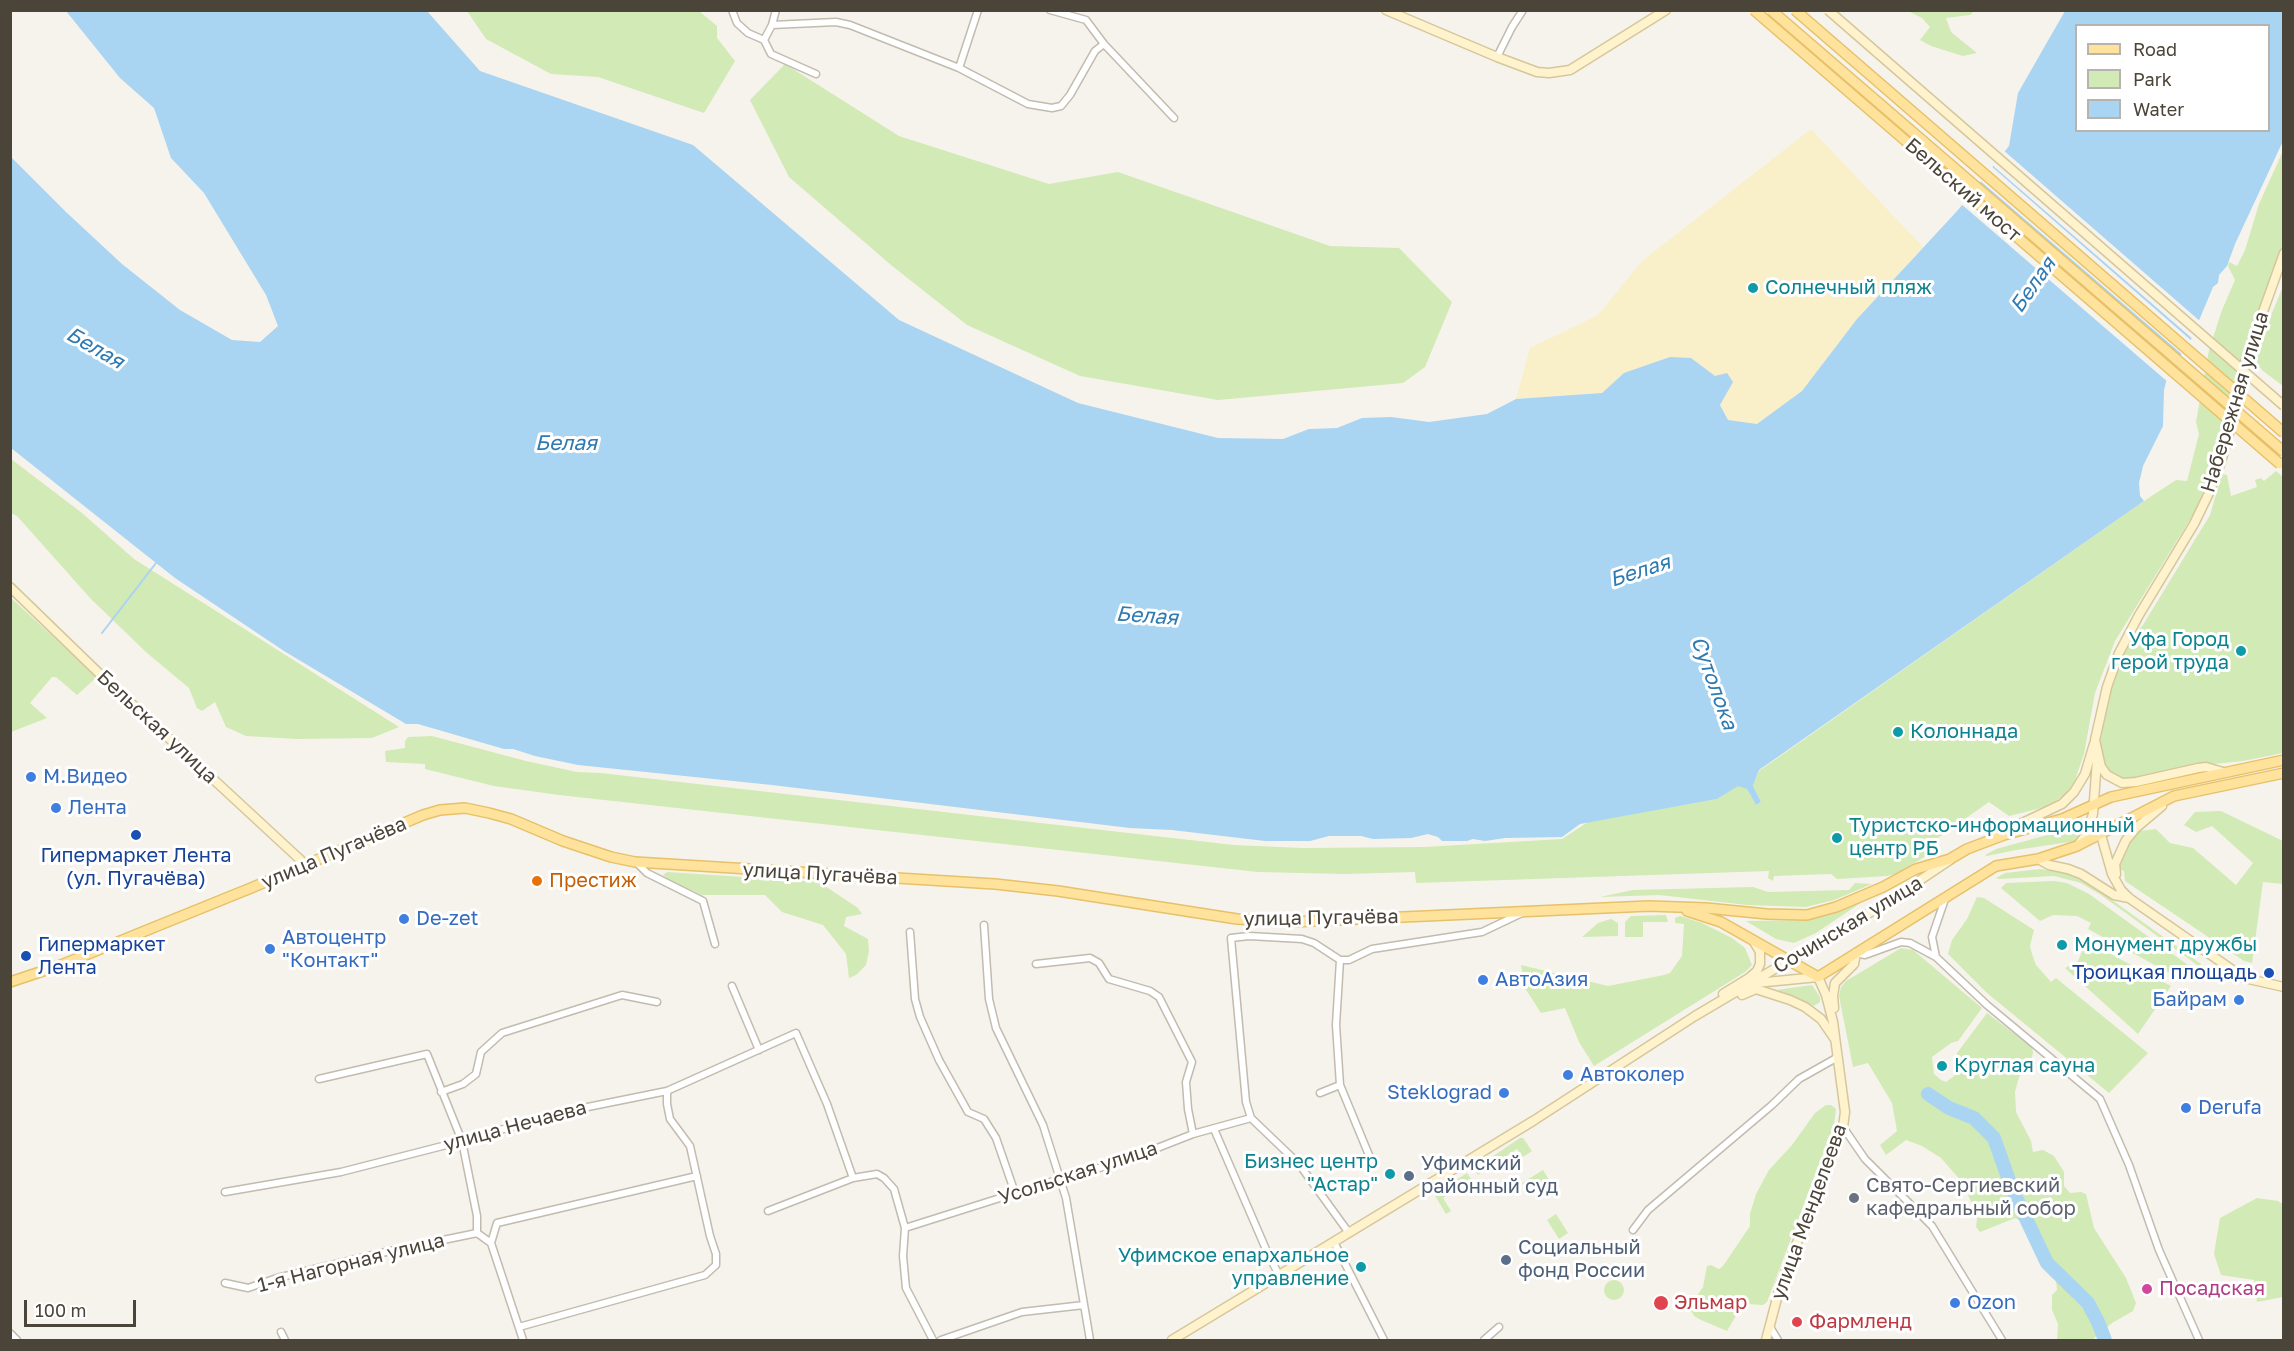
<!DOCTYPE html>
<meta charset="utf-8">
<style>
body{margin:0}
#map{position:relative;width:2294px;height:1351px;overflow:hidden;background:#f6f3ec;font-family:"Golos Text",sans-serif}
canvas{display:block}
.frame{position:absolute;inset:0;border:12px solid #4b4439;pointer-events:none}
.legend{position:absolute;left:2075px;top:24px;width:195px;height:108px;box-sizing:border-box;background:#fff;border:2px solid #b7b4b0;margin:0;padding:8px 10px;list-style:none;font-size:18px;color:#4b4439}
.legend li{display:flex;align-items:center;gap:12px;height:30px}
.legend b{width:30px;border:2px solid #b7b4b0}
.scale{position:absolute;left:24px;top:1300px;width:112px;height:27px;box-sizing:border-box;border:3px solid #4b4439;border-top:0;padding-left:8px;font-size:18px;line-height:21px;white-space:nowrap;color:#4b4439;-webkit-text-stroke:4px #fff;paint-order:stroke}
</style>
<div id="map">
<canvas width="2294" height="1351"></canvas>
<div class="frame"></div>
<ul class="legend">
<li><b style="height:8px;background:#ffe39c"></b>Road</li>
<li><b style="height:16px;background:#d2eab5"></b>Park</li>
<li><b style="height:16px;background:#a9d4f2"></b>Water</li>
</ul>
<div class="scale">100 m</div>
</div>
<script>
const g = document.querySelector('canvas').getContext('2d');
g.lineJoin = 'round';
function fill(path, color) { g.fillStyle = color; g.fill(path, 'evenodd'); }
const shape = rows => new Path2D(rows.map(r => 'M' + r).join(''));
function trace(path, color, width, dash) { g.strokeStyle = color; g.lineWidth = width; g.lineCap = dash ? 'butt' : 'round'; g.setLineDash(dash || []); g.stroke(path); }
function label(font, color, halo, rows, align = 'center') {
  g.font = font + ' "Golos Text",sans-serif'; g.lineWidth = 6; g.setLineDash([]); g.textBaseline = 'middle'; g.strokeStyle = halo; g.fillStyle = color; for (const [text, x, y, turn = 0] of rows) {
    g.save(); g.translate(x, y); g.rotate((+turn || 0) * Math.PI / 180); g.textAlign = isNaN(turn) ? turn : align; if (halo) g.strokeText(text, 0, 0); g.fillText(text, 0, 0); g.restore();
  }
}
const green = shape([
 [467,11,699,11,717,26,717,38,735,61,704,113,598,77,551,74,486,39],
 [1908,11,1974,11,1970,15,1946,18,1951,32,1977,53,1963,56,1931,46,1920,40,1930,27,1922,18],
 [785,64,899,136,1049,184,1118,172,1330,246,1399,248,1452,302,1425,367,1403,383,1218,400,1080,376,967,325,891,265,789,177,750,100],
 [2283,151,2283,244,2241,363,2231,410,2216,463,2194,513,2115,641,2095,693,2084,754,2074,783,2065,794,2049,806,2009,816,1989,802,1935,840,1934,851,1896,874,1887,876,1837,879,1831,874,1774,876,1773,881,1768,878,1769,871,1416,883,1415,872,1345,874,1258,872,559,795,494,786,425,769,425,764,386,762,385,751,405,748,405,741,408,737,432,736,526,761,577,772,601,773,1234,845,1302,848,1424,847,1562,839,1588,822,1717,799,1738,785,1747,789,1756,805,1761,802,1753,786,1759,771,2144,501,2176,480,2187,481,2199,434,2196,422,2209,350,2222,310,2235,280,2228,266,2229,262,2237,266,2245,250,2259,204],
 [2283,286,2284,386,2283,386,2263,371,2253,360],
 [11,459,82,513,134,559,399,727,372,738,297,739,246,736,226,727,215,702,202,711,197,708,189,688,147,653,90,598,17,516,11,513],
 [2276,471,2284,478,2283,753,2243,761,2204,765,2146,778,2125,779,2118,777,2105,767,2100,744,2106,706,2116,669,2125,650,2131,638,2143,625,2210,515,2222,474,2227,475,2231,496,2257,487,2255,480,2261,478,2264,481],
 [10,597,97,677,77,695,56,677,52,677,30,703,47,718,11,732],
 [2221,811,2283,841,2283,884,2263,882,2252,963,2244,961,2125,881,2124,871,2119,869,2120,858,2133,837,2139,831,2156,829,2170,843,2193,848,2236,885,2253,863,2212,826,2196,832,2184,825,2195,812],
 [2073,828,2079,832,2079,838,2076,841,2016,850,1987,856,1985,855,1996,849],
 [2040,869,2069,873,2083,879,2201,964,2200,967,2101,895,2081,883,2054,876,1999,879,1996,878,2005,873],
 [667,872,819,882,858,908,862,914,846,917,844,926,868,939,869,951,866,965,856,975,849,978,846,954,823,925,782,912,765,895,702,895,668,879,663,875],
 [2054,881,2067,883,2089,894,2195,970,2179,978,2088,929,2091,923,2077,916,2053,915,2040,921,2001,888,2006,883],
 [1855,883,1872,884,1834,900,1806,907,1747,905,1659,895,1600,897,1633,890,1753,887,1768,892,1849,890],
 [1977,897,1984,898,2034,930,2030,946,2032,954,2036,965,2051,982,2056,978,2148,1053,2109,1093,1987,993,1948,954,1952,940,1967,919],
 [1862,902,1816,933,1794,943,1776,939,1746,921,1807,920,1840,911],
 [1666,915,1668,922,1643,922,1643,937,1625,937,1625,922,1631,916],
 [1680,916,1702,923,1732,938,1745,948,1752,965,1745,972,1594,1066,1579,1042,1565,1008,1541,1013,1525,988,1521,965,1608,986,1664,975,1670,973,1682,956,1684,924,1675,923,1675,918],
 [1611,919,1618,923,1618,936,1582,937,1598,923],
 [2084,940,2171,986,2138,1034,2065,968,2078,961,2084,947],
 [1901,948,1913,950,1982,1008,1958,1041,1951,1043,1932,1057,1934,1074,1941,1080,1946,1082,1954,1076,1958,1066,1957,1053,1987,1013,2032,1047,2033,1053,2029,1066,2019,1077,2015,1092,2016,1112,2031,1141,2033,1152,2043,1150,2054,1156,2064,1172,2064,1186,2070,1193,2081,1192,2086,1194,2094,1228,2126,1278,2136,1303,2133,1311,2112,1323,2092,1340,2057,1340,2058,1324,2052,1310,2052,1295,2057,1290,2056,1280,2040,1232,2015,1218,1980,1232,1976,1227,1977,1219,1974,1208,1962,1182,1941,1158,1922,1146,1906,1140,1886,1155,1880,1145,1897,1131,1892,1103,1868,1063,1853,1067,1839,996,1841,987,1846,981],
 [1812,985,1820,997,1820,1002,1814,1006,1776,990],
 [1826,1105,1831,1105,1836,1109,1834,1125,1767,1302,1763,1305,1748,1304,1741,1307,1727,1331,1701,1320,1694,1316,1689,1307,1703,1287,1707,1266,1711,1265,1719,1269,1723,1266,1750,1226,1750,1214,1756,1194,1769,1170,1792,1145,1815,1113],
 [1520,1138,1523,1138,1532,1151,1523,1157,1517,1149,1478,1175,1474,1169],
 [1543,1170,1554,1188,1549,1190,1524,1186,1522,1183],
 [1467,1173,1471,1179,1443,1198,1451,1211,1446,1214,1434,1194],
 [2257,1198,2278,1201,2284,1205,2283,1297,2257,1302,2254,1280,2221,1275,2214,1254,2220,1218],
 [1556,1214,1568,1233,1559,1239,1547,1220],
 '1604 1290a10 10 0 1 1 20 0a10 10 0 1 1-20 0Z'
]);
const sand = shape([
 [1811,129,1923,247,1857,319,1802,391,1758,424,1728,420,1720,404,1715,376,1690,358,1624,373,1602,393,1516,399,1530,348,1598,315,1642,261]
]);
const water = shape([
 [66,11,427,11,480,71,693,145,899,320,1078,403,1218,438,1283,439,1309,429,1337,428,1362,418,1391,417,1429,422,1487,414,1516,399,1602,393,1624,373,1670,357,1691,358,1715,376,1727,373,1733,382,1720,405,1728,420,1757,424,1802,391,1857,319,1958,210,2009,146,2018,93,2065,11,2283,11,2283,141,2235,244,2227,266,2219,275,2218,283,2213,287,2190,342,2168,374,2164,390,2163,426,2143,466,2139,483,2140,496,2144,501,1759,770,1753,786,1761,802,1756,805,1747,789,1738,786,1717,799,1580,824,1562,837,1505,838,1485,841,1473,839,1467,841,1442,841,1438,837,1428,834,1411,838,1373,839,1361,836,1329,836,1310,841,1265,841,1172,830,1130,828,772,785,578,765,535,756,513,749,504,749,418,724,406,724,284,651,175,578,11,448,10,156,66,212,122,264,180,310,232,340,260,342,278,326,266,295,204,193,171,158,154,108,120,78],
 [2076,26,2268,26,2268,130,2076,130]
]);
const pier = shape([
 [2002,149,2201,322,2194,340,1991,164],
 [1990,165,2193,342,2184,356,1978,179],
 [1977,181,2183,358,2171,376,2169,383,1960,203]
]);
const stream = shape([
 [102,633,156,563]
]);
const river = shape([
 [1928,1094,1949,1108,1974,1118,1994,1138,2012,1189,2047,1263,2088,1303,2098,1322,2105,1340]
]);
const street = shape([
 [732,10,737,23,748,33,764,40,772,25,776,10],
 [1050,10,1086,20,1104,44,1174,118],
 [772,25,836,22,850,25,959,68,1028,104,1052,108,1061,106,1070,95,1095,51,1104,44],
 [764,40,771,54,816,74],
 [1497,57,1512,27,1523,10],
 [959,68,978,10],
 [636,862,647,873,703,901,715,944],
 [1945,899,1932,937,1936,957,1987,1005,2100,1099,2129,1165,2159,1250,2199,1340],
 [984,925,989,999,996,1028,1043,1125,1060,1179,1066,1198,1090,1340],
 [910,932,915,999,920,1017,939,1060,968,1112,984,1119,996,1138,1015,1193],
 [1856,953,1865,955,1901,942,1910,943,1936,957],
 [1340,960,1336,1025,1340,1085,1371,1160],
 [1036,964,1090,958,1099,963,1109,979,1150,991,1159,997,1192,1062,1186,1082,1188,1109,1193,1134],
 [732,986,759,1050],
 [319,1079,427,1054,462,1141,477,1216,477,1233,491,1243,523,1340],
 [441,1092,463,1084,476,1074,481,1052,502,1033,622,995,657,1002],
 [1320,1093,1340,1085],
 [1843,1127,1865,1159,1932,1226,2002,1340],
 [1214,1129,1268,1254,1279,1275],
 [225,1192,341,1172,462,1141,563,1112,667,1091,796,1033,827,1104,853,1178],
 [768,1211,853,1178,877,1174,884,1178,894,1189,905,1228,903,1256,906,1288,933,1340],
 [905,1228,1060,1179,1124,1161,1193,1134,1251,1118],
 [1633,1230,1648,1210,1772,1105,1799,1079,1838,1057],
 [1349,1233,1299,1164,1251,1118,1246,1102,1231,938,1249,936,1302,939,1314,943,1340,960,1349,960,1372,949,1482,932,1522,913],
 [1334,1242,1384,1340],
 [491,1243,497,1223,697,1176],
 [225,1283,248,1288,277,1278,390,1251,477,1233],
 [519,1327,705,1275,716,1265,716,1254,710,1236,690,1146,670,1119,667,1104,667,1091],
 [1770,1327,1778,1340],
 [281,1332,285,1340],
 [10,1333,17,1340],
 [941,1340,1022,1312,1084,1305],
 [1484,1340,1499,1327]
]);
const secondary = shape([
 [1386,10,1497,57,1537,72,1549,73,1570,70,1666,10],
 [10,587,106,680,306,865],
 [2223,772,2206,767,2198,768,2136,782,2122,783,2107,775,2101,767,2095,740,2107,687,2119,653,2139,615,2194,524,2209,493,2221,462,2235,412,2244,365,2284,253],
 [2034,828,2039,829,2076,824,2089,828,2101,835,2112,874,2121,890,2129,898,2244,978,2284,987],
 [2008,832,2020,824,2062,804,2074,792,2085,774,2094,744],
 [2078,845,2086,835,2093,814,2097,760],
 [2038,859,2049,865,2068,869,2081,874,2114,895,2129,898],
 [2116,874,2115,864,2126,840,2136,828,2162,806],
 [1756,983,1818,977,1826,995,1833,1022,1845,1112,1843,1127,1781,1283,1766,1340],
 [1723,994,1749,978,1757,971,1760,964,1760,952,1753,940],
 [1742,995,1756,989,1790,1000,1805,1007,1821,1019,1834,1038],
 [1834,1008,1833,996,1835,983,1854,964,1856,953],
 [1172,1340,1533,1121,1695,1016,1886,903,1950,860]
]);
const primary = shape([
 [1687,911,1721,922,1818,977,1996,866,2038,859,2077,846,2174,796,2284,773],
 [10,982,61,965,251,888,423,815,440,810,465,808,489,813,511,819,563,841,611,857,635,862,995,884,1058,891,1237,919,1292,922,1649,906,1706,908,1767,914,1807,915,1836,907,1883,887,1916,869,1950,859,1967,849,2004,835,2062,819,2111,797,2284,760]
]);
const secondaryBridge = shape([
 [1828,10,2284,406]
]);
const primaryBridge = shape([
 [1754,10,2280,464],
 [1771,10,2284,452],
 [1795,10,2284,433]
]);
const markers = [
 [1753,288,6,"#0f9aa8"],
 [2241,651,6,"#0f9aa8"],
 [1898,732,6,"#0f9aa8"],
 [31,777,6,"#3f7fe0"],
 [56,808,6,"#3f7fe0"],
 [136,835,6,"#1a4fb4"],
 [1837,838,6,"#0f9aa8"],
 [537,881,6,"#e8710a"],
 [404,919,6,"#3f7fe0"],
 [2062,945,6,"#0f9aa8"],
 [270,949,6,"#3f7fe0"],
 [26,956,6,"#1a4fb4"],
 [2269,973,6,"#1a4fb4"],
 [1483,980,6,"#3f7fe0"],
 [2239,1000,6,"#3f7fe0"],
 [1942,1066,6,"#0f9aa8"],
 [1568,1075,6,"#3f7fe0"],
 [1504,1093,6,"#3f7fe0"],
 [2186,1108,6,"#3f7fe0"],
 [1390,1174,6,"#0f9aa8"],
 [1409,1176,6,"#5c6f8a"],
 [1854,1198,6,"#6b7280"],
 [1506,1260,6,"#5c6f8a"],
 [1361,1267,6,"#0f9aa8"],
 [2147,1289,6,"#d1479c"],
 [1661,1303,8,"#e0444e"],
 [1955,1303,6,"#3f7fe0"],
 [1797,1322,6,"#e0444e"]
];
const streetNames = [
 ["Бельский мост",1963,190,41],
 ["Набережная улица",2235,402,-73],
 ["Бельская улица",157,727,43],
 ["улица Пугачёва",334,853,-23],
 ["улица Пугачёва",820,874,3],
 ["улица Пугачёва",1321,918,-1],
 ["Сочинская улица",1848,925,-31],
 ["улица Нечаева",515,1126,-15],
 ["Усольская улица",1078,1173,-18],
 ["улица Менделеева",1809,1212,-70],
 ["1-я Нагорная улица",351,1263,-14]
];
const cultureNames = [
 ["Солнечный пляж",1765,288],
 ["Уфа Город",2229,640,"right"],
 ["герой труда",2229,663,"right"],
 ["Колоннада",1910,732],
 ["Туристско-информационный",1849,826],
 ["центр РБ",1849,849],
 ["Монумент дружбы",2074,945],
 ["Круглая сауна",1954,1066],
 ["Бизнес центр",1378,1162,"right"],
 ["\"Астар\"",1378,1185,"right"],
 ["Уфимское епархальное",1349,1256,"right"],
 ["управление",1349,1279,"right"]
];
const shopNames = [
 ["М.Видео",43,777],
 ["Лента",68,808],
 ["De-zet",416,919],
 ["Автоцентр",282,938],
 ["\"Контакт\"",282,961],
 ["АвтоАзия",1495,980],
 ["Байрам",2227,1000,"right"],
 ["Автоколер",1580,1075],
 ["Steklograd",1492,1093,"right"],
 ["Derufa",2198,1108],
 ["Ozon",1967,1303]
];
const transitNames = [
 ["Гипермаркет Лента",136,856],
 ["(ул. Пугачёва)",136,879],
 ["Гипермаркет",38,945,"left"],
 ["Лента",38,968,"left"],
 ["Троицкая площадь",2257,973,"right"]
];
const foodNames = [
 ["Престиж",549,881]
];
const serviceNames = [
 ["Уфимский",1421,1164],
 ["районный суд",1421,1187],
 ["Социальный",1518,1248],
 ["фонд России",1518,1271]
];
const worshipNames = [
 ["Свято-Сергиевский",1866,1186],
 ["кафедральный собор",1866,1209]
];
const hotelNames = [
 ["Посадская",2159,1289]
];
const healthNames = [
 ["Эльмар",1674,1303],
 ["Фармленд",1809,1322]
];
const waterNames = [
 ["Белая",2033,285,-55],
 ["Белая",95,348,30],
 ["Белая",566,443],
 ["Белая",1640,571,-18],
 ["Белая",1147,616,4],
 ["Сутолока",1714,683,70]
];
fill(green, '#d2eab5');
fill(sand, '#f9efc9');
fill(water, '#a9d4f2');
fill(pier, '#f6f3ec');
trace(stream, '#a9d4f2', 2);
trace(river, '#a9d4f2', 14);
trace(street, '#c2bbae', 9);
trace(secondary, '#d6c79b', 11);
trace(primary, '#e6c16a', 12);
trace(street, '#fff', 6);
trace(secondary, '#fff3cd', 8);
trace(primary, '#ffe39c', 9);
trace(secondaryBridge, '#d6c79b', 11, []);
trace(primaryBridge, '#e6c16a', 12, []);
trace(secondaryBridge, '#fff3cd', 8);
trace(primaryBridge, '#ffe39c', 9);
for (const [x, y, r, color] of markers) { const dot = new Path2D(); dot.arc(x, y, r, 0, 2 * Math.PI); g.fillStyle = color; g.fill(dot); trace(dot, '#fff', 2); }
label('20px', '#4b4439', '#fff', streetNames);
label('20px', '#0d838f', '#fff', cultureNames, 'left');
label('20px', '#366cbe', '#fff', shopNames, 'left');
label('20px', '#164399', '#fff', transitNames);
label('20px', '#c56008', '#fff', foodNames, 'left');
label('20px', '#4e5e75', '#fff', serviceNames, 'left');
label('20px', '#5b616d', '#fff', worshipNames, 'left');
label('20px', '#b23c85', '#fff', hotelNames, 'left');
label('20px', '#be3a42', '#fff', healthNames, 'left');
label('italic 21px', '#2e7ab2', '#fff', waterNames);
</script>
